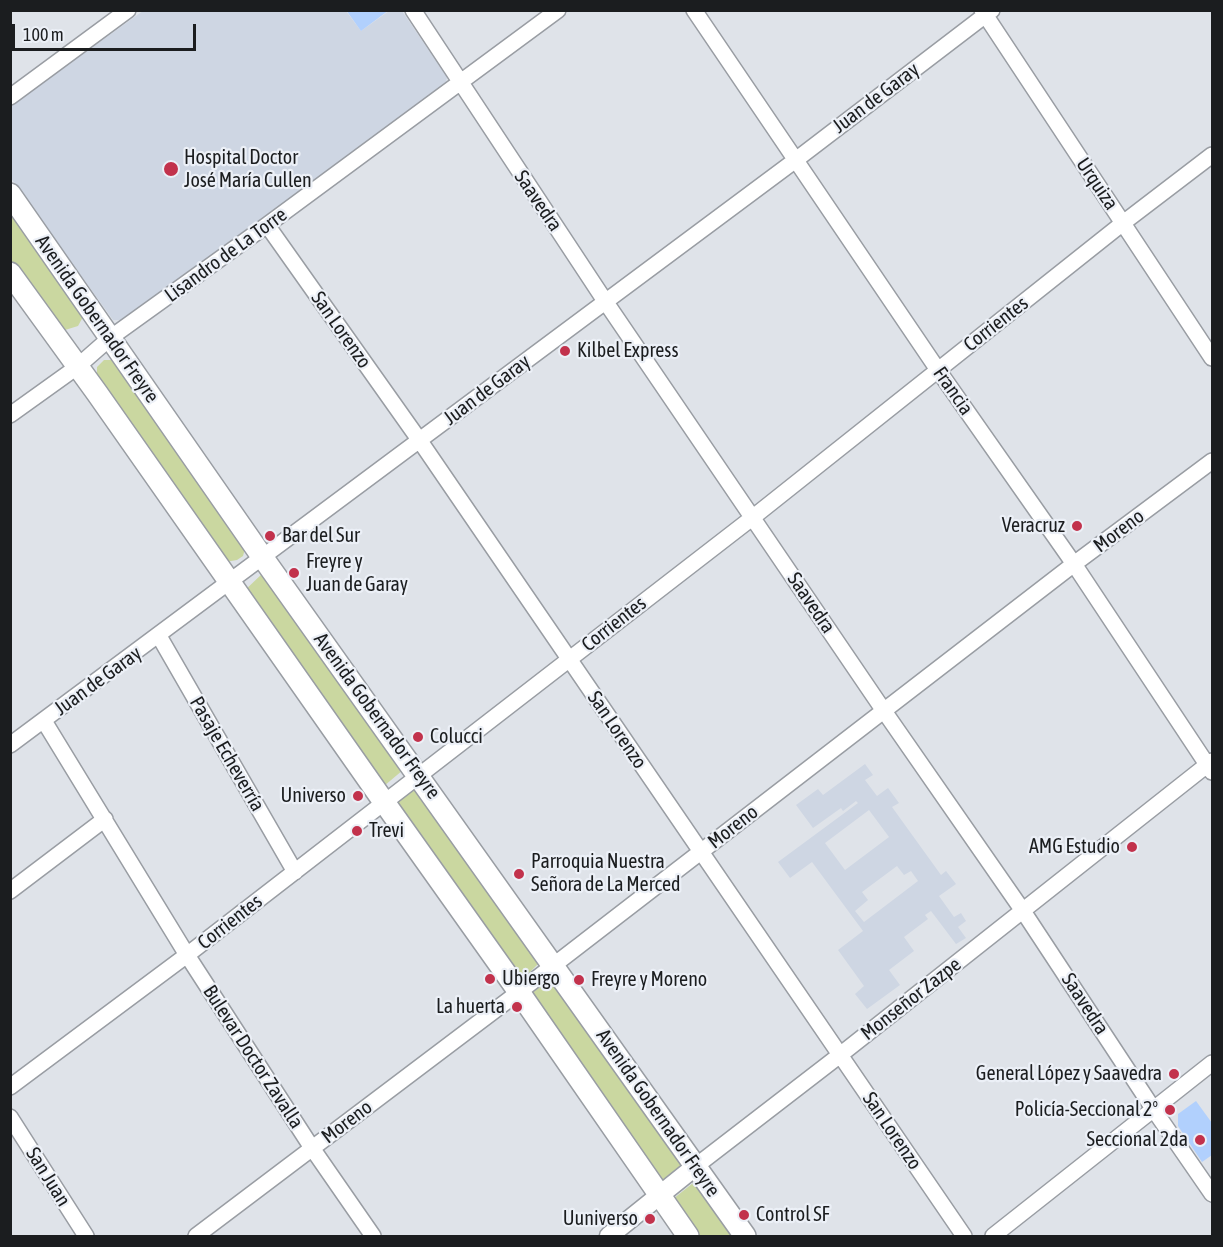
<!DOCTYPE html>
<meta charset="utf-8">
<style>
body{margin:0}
#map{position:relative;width:1223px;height:1247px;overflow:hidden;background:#dfe3e9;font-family:"Asap Condensed",sans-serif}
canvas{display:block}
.frame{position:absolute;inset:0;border:12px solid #1b1d1f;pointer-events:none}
.scale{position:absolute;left:12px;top:24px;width:184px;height:27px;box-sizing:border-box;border:3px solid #1b1d1f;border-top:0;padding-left:8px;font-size:18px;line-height:21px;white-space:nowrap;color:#1b1d1f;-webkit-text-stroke:4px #ecf0f7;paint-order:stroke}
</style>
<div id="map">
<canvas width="1223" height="1247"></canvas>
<div class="frame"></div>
<div class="scale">100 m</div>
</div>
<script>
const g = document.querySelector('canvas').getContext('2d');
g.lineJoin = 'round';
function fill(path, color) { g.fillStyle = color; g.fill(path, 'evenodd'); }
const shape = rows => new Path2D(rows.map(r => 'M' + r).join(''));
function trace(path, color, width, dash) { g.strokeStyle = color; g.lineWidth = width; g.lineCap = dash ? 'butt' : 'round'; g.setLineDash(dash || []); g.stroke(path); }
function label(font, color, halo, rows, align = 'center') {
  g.font = font + ' "Asap Condensed",sans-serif'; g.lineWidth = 4.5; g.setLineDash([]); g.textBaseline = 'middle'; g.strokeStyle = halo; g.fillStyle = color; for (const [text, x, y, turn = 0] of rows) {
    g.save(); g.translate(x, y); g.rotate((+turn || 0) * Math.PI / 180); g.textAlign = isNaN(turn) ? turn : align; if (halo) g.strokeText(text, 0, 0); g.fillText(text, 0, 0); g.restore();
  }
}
const built = shape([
 [143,11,346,11,361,31,389,11,402,11,447,77,445,88,124,320,113,320,11,178,10,106],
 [865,764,873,775,865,780,877,796,888,788,899,803,892,807,941,875,946,871,956,884,939,896,954,917,961,913,966,921,958,927,966,938,956,944,931,911,925,915,928,919,904,937,914,951,889,970,900,985,867,1009,855,994,864,986,838,950,863,931,812,862,790,878,778,862,858,803,856,801,843,811,841,808,813,828,796,805,818,789,823,795],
 [869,810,889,837,845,870,825,843],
 [897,866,904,875,911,871,918,881,864,922,855,911,868,900,862,892]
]);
const green = shape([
 [10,212,84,315,78,326,65,330,58,327,11,262],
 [104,360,117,360,246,545,243,556,237,560,225,562,97,377,97,367],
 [262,574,403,770,384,786,243,592],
 [419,787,540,962,523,979,396,803],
 [552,978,684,1163,661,1181,532,993],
 [693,1183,732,1236,697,1236,673,1199]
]);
const building = shape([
 [346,10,389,10,361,31],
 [1196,1101,1212,1123,1212,1155,1202,1162,1178,1126,1178,1114]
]);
const minor = shape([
 [413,10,605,301,884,711,1023,911,1154,1110,1212,1194],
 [694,10,938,370,1074,564,1212,772],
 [982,10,1212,358],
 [10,97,128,10],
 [267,225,420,441,964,1236],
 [10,415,77,367,110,338,267,225,558,10],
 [159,636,295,872],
 [44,721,187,955,312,1148,373,1236],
 [10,745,797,159,992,10],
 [10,891,105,819],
 [10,1087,187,955,752,518,1123,223,1212,155],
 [10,1117,86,1236],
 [696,1166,840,1055,1212,761],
 [196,1236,519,992,1074,564,1212,461],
 [993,1236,1212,1063]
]);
const tertiary = shape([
 [609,1236,696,1166]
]);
const secondary = shape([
 [10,194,263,558,745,1236],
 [10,273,97,393,384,802,519,992,688,1236]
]);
const markers = [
 [171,169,8,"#c2324c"],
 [565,351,6,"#c2324c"],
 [1077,526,6,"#c2324c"],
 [270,536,6,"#c2324c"],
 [294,573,6,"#c2324c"],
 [418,737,6,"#c2324c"],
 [358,796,6,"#c2324c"],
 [357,831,6,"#c2324c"],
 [1132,847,6,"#c2324c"],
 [519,874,6,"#c2324c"],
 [490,979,6,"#c2324c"],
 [579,980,6,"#c2324c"],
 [517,1007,6,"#c2324c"],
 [1174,1074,6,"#c2324c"],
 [1170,1110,6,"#c2324c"],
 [1200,1140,6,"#c2324c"],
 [744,1215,6,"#c2324c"],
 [650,1219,6,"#c2324c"]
];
const streetNames = [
 ["Juan de Garay",876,98,-37],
 ["Urquiza",1097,184,56],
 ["Saavedra",538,201,56],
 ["Lisandro de La Torre",226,255,-36],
 ["Avenida Gobernador Freyre",97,319,55],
 ["Corrientes",996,324,-38],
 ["San Lorenzo",341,330,55],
 ["Juan de Garay",487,390,-37],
 ["Francia",953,391,55],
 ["Moreno",1119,531,-37],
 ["Saavedra",811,603,56],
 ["Corrientes",614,624,-38],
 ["Juan de Garay",98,681,-36],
 ["Avenida Gobernador Freyre",377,716,54],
 ["San Lorenzo",617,730,56],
 ["Pasaje Echeverría",227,754,60],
 ["Moreno",733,827,-38],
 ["Corrientes",230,922,-38],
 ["Monseñor Zazpe",911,999,-38],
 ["Saavedra",1085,1004,57],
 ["Bulevar Doctor Zavalla",253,1057,57],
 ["Avenida Gobernador Freyre",658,1113,55],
 ["Moreno",347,1122,-37],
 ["San Lorenzo",892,1131,56],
 ["San Juan",48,1177,58]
];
const poiNames = [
 ["Hospital Doctor",184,158],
 ["José María Cullen",184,181],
 ["Kilbel Express",577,351],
 ["Veracruz",1065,526,"right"],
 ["Bar del Sur",282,536],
 ["Freyre y",306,562],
 ["Juan de Garay",306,585],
 ["Colucci",430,737],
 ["Universo",346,796,"right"],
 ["Trevi",369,831],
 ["AMG Estudio",1120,847,"right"],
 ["Parroquia Nuestra",531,862],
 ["Señora de La Merced",531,885],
 ["Ubiergo",502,979],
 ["Freyre y Moreno",591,980],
 ["La huerta",505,1007,"right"],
 ["General López y Saavedra",1162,1074,"right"],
 ["Policía-Seccional 2°",1158,1110,"right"],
 ["Seccional 2da",1188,1140,"right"],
 ["Control SF",756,1215],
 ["Uuniverso",638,1219,"right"]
];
fill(built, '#ced6e3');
fill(green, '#cad7a0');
fill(building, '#b1d0fd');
trace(minor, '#999da3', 18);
trace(tertiary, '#999da3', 21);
trace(secondary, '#999da3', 24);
trace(minor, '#fff', 15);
trace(tertiary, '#fff', 18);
trace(secondary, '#fff', 21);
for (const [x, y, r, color] of markers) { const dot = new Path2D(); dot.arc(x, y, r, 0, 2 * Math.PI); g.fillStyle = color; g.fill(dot); trace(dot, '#ecf0f7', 2); }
label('20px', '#1b1d1f', '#ecf0f7', streetNames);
label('20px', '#1b1d1f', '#ecf0f7', poiNames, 'left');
</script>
